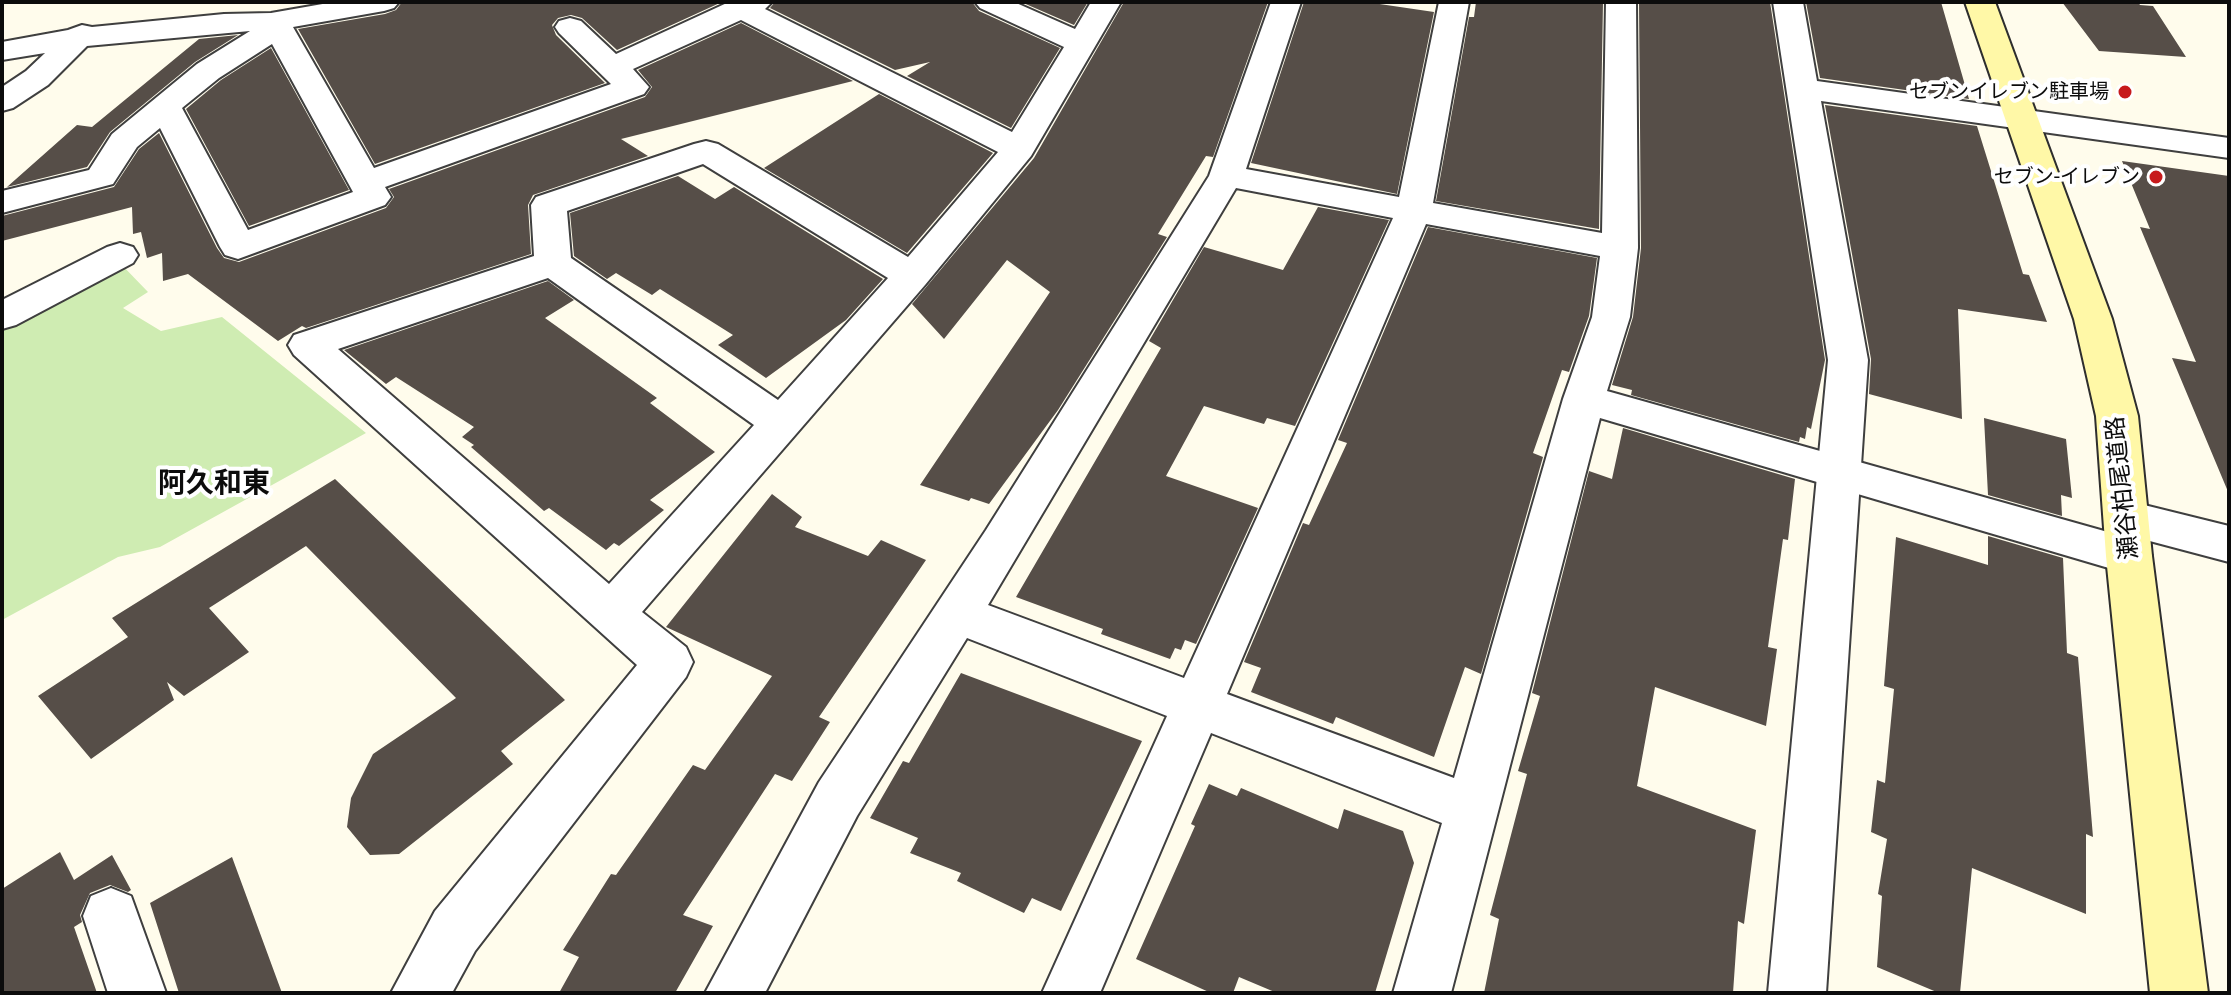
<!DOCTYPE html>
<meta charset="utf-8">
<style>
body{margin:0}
#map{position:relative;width:2231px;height:995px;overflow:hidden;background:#fffcec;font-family:"Noto Serif",serif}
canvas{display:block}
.frame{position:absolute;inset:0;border:4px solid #0c0c0c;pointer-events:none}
</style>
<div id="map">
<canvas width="2231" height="995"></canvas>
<div class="frame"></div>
</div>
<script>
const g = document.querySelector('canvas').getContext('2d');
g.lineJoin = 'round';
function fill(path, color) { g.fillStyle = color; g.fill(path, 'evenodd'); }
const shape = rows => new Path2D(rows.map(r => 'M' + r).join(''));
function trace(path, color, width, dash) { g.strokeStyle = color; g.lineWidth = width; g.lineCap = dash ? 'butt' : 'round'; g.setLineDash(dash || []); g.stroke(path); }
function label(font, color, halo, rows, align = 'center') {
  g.font = font + ' "Noto Serif","Noto Sans JP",serif'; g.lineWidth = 8; g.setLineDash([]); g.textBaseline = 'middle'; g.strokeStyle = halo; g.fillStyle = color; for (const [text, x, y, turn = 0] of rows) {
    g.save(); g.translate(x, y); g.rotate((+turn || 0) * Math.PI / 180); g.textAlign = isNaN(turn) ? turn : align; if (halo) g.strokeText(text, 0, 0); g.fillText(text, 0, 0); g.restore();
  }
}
const green = shape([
 [119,262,148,292,123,308,161,331,222,317,366,433,160,547,118,557,2,620,2,322]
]);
const building = shape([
 [402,2,722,2,617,50,582,18,571,15,558,18,552,25,556,35,605,83,375,164,298,29,385,14,396,10],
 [775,2,972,2,979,11,1060,48,1011,128,907,76,930,62,895,70,770,8],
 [1021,2,1088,2,1074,25],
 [1124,2,1268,2,1213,157,1206,156,1158,234,1167,237,1058,410,989,504,971,498,969,501,920,485,1050,292,1007,260,944,339,912,304,1034,158],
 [1304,2,1366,2,1434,12,1397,194,1251,163],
 [1476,2,1603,2,1599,229,1436,201,1469,17,1474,17],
 [1639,2,1770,2,1825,360,1811,429,1807,427,1805,439,1800,437,1799,442,1631,395,1632,390,1612,385,1633,317,1641,248],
 [1806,2,1941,2,1969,99,1820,78],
 [2062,2,2138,2,2140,5,2153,6,2186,57,2099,51],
 [741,23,853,81,621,139,648,156,533,195,528,205,531,254,306,328,302,326,278,341,188,274,163,281,162,253,147,258,141,232,133,234,132,207,2,241,2,216,114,187,139,149,159,133,217,248,224,258,239,262,386,208,394,197,389,189,645,97,652,87,638,70],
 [238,35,195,62,110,132,87,167,7,187,77,125,92,127,199,39],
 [271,48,349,190,249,226,186,109,221,80],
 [879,94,993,153,907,253,764,168],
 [1825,105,1977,126,2023,274,2029,275,2047,322,1958,309,1962,419,1869,394,1871,359],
 [2122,161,2229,176,2229,494,2172,358,2196,362,2140,227,2150,229],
 [678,176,715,199,734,187,883,279,846,320,766,378,718,345,733,335,660,289,652,295,616,273,607,279,574,256,570,213],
 [1318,207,1389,220,1295,426,1267,418,1264,424,1204,406,1166,476,1258,508,1196,644,1185,640,1181,650,1175,648,1170,659,1101,634,1103,629,1016,597,1161,348,1149,341,1204,247,1283,270],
 [1428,227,1597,258,1589,316,1569,372,1562,370,1533,453,1543,457,1481,674,1465,667,1434,757,1336,717,1333,724,1251,692,1261,668,1244,662,1303,523,1309,525,1347,443,1338,440],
 [548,281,574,300,545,318,657,398,650,403,715,452,650,500,664,510,619,546,614,543,606,550,549,508,544,511,471,447,474,445,462,437,474,427,396,377,386,384,344,350],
 [1984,418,2066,439,2072,498,2061,495,2062,516,1988,495],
 [1623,428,1795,479,1788,540,1783,539,1768,647,1777,649,1766,726,1655,687,1637,786,1756,830,1744,924,1738,921,1733,993,1484,993,1499,919,1490,915,1527,774,1518,771,1540,696,1532,693,1589,471,1612,479],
 [335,479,565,700,501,751,513,764,399,854,370,855,347,827,351,798,373,754,456,698,306,546,209,608,249,652,184,696,167,682,174,700,91,759,38,696,128,637,112,618],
 [772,494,802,517,795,527,868,556,881,540,926,560,819,717,830,722,792,781,775,774,683,915,713,926,675,993,559,993,579,957,563,950,611,874,616,875,693,765,705,770,772,676,666,627],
 [1988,536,2063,558,2067,653,2078,657,2093,837,2086,834,2086,914,1972,868,1960,993,1939,993,1877,967,1882,896,1878,894,1887,839,1871,832,1877,780,1885,783,1894,689,1884,686,1896,537,1988,565],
 [961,673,1142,741,1061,911,1032,898,1024,913,957,881,961,873,910,853,918,838,870,818,903,761,909,763],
 [1209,784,1237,796,1241,788,1338,829,1344,809,1403,831,1414,863,1375,993,1277,993,1239,977,1233,993,1211,993,1136,959,1195,826,1191,824],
 [60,852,74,880,112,855,131,890,128,892,110,885,90,893,80,915,82,922,74,927,97,993,2,993,2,889],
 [232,857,282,993,179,993,150,903]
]);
const minor = shape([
 [334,2,399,2,394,8,384,11,293,27,374,168,611,84,559,33,555,27,559,21,570,18,581,21,616,54,729,2,772,2,765,9,1012,132,1064,47,980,8,975,2,1014,2,1075,29,1091,2,1121,2,1031,156,925,285,642,612,686,647,693,662,686,677,475,951,452,993,391,993,435,911,637,665,294,355,288,345,294,335,534,256,531,205,536,197,694,144,706,141,718,144,908,257,998,152,741,20,633,69,649,87,644,94,385,187,391,197,385,205,238,259,225,255,220,247,160,128,137,147,113,184,2,213,2,191,89,170,112,134,197,64,250,31,87,46,48,85,13,108,2,111,2,87,26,71,45,53,2,60,2,42,68,30,82,25,92,27,224,14,271,13,334,2],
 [272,44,353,192,248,230,182,108,219,78,272,44],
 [703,164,888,278,778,400,571,258,567,211,703,164],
 [548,278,754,425,609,584,338,349,548,278],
 [1271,2,1301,2,1246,169,1399,197,1439,2,1469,2,1433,203,1602,233,1606,2,1636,2,1638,248,1630,317,1607,391,2129,538,2145,543,2152,556,2145,569,2129,574,1600,418,1451,993,1393,993,1442,823,1211,733,1100,993,1042,993,1167,716,967,638,857,816,765,993,705,993,819,782,986,530,1209,176,1271,2],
 [1236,188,1393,218,1184,678,988,605,1236,188],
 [1426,224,1600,256,1592,317,1563,399,1454,778,1227,694,1426,224],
 [120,243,133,247,138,255,133,263,16,325,2,329,2,300,107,247,120,243],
 [2128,501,2229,526,2229,562,2112,531,2106,519,2112,507,2128,501],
 [111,888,131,896,166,993,108,993,83,916,91,896,111,888]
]);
const tertiary = shape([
 [1773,2,1803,2,1817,81,2229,138,2229,158,1821,101,1868,360,1826,993,1768,993,1828,360,1773,2]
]);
const secondary = shape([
 [1965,2,1995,2,2112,319,2138,416,2152,556,2208,993,2150,993,2106,556,2096,416,2074,319,1965,2]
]);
const markers = [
 [2125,92,8,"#c71a1c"],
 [2156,177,8,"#c71a1c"]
];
const farPoinames = [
 ["セブンイレブン駐車場",2109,92],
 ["セブン-イレブン",2140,177]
];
const streetNames = [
 ["瀬谷柏尾道路",2123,488,-96]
];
const quarterNames = [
 ["阿久和東",214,484]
];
fill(green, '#cfecb2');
fill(building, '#564e48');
trace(minor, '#3f3f3f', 4);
trace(tertiary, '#3f3f3f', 4);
trace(secondary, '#2e2e2e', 4);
fill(minor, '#fff');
fill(tertiary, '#fff');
fill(secondary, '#fff8a7');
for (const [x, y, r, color] of markers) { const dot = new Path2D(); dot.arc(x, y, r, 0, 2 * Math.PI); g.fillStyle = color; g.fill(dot); trace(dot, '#fff', 3); }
label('20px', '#0c0c0c', '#fff', farPoinames, 'right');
label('24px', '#0c0c0c', '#fff', streetNames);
label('bold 28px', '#0c0c0c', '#fff', quarterNames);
</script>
